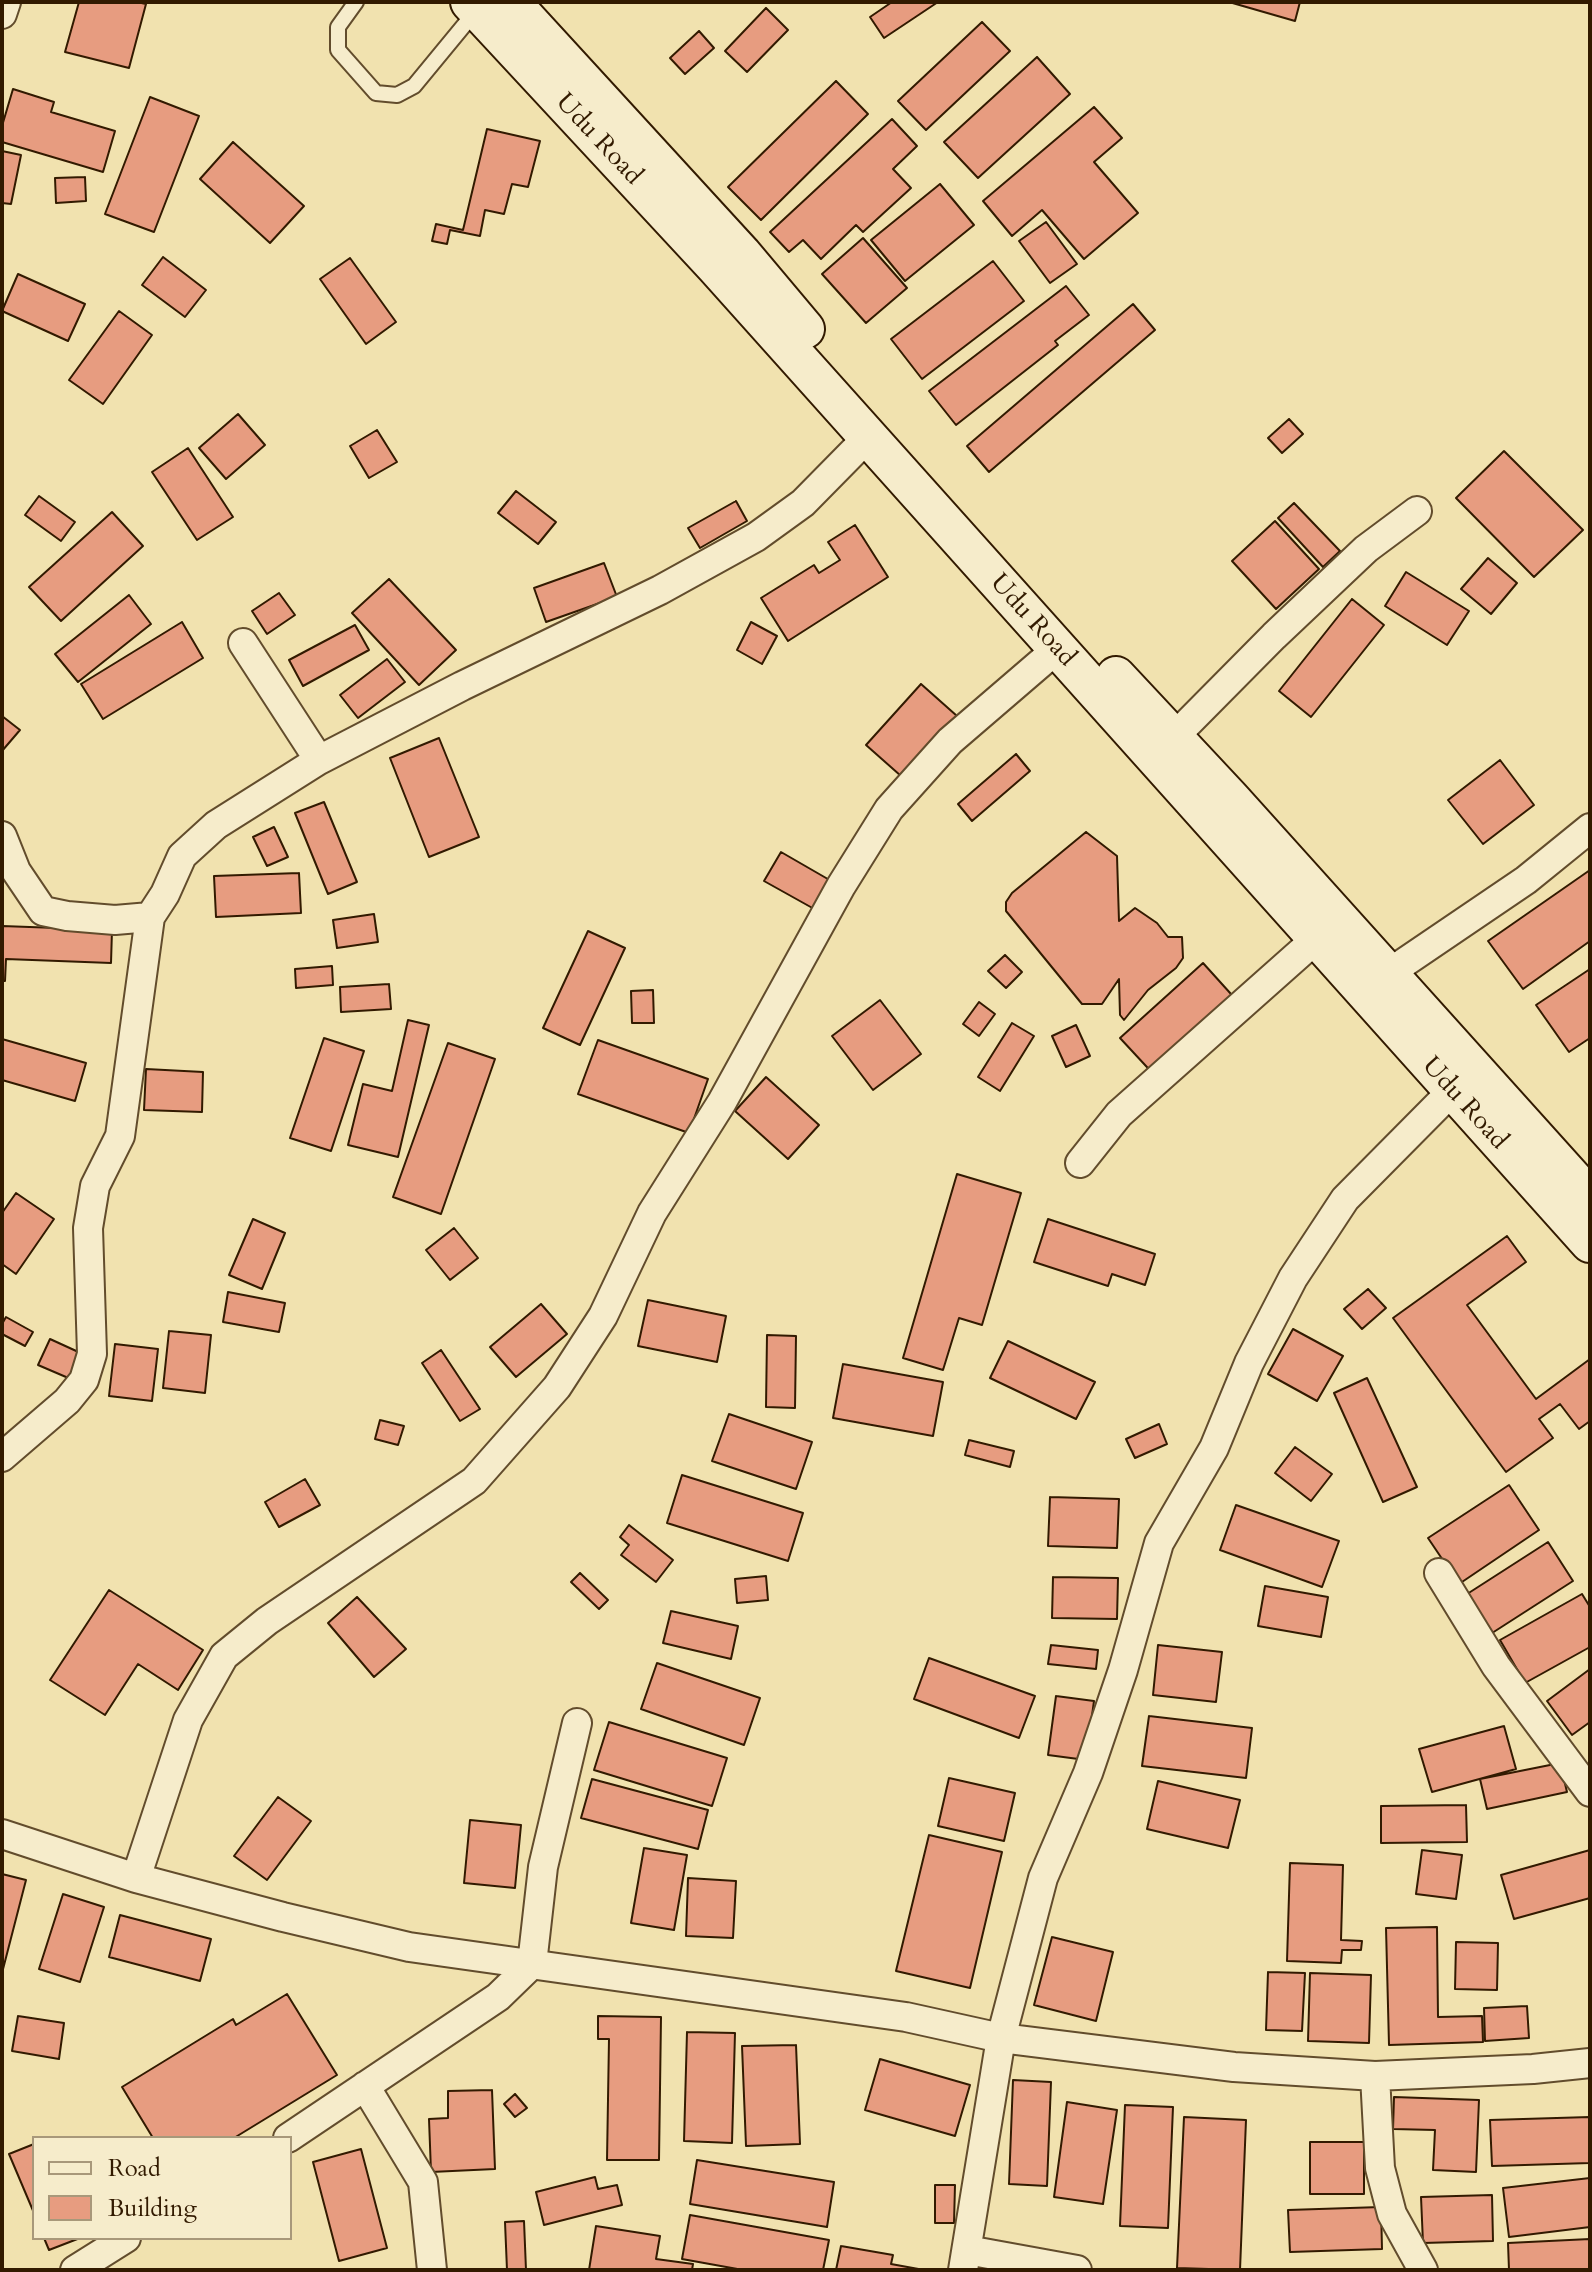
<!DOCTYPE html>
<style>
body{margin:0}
#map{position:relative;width:1592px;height:2272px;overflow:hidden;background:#f1e2af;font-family:Cardo,serif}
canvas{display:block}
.frame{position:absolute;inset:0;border:4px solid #321a00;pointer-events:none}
.legend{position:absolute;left:32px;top:2136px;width:260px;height:104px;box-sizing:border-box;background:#f6eccb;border:2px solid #a8987a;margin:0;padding:10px 14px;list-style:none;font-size:24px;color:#321a00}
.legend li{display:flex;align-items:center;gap:16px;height:40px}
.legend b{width:40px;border:2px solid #a8987a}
</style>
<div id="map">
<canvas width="1592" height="2272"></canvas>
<div class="frame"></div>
<ul class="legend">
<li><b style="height:10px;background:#f6eccb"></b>Road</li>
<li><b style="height:22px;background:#e79c80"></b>Building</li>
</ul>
</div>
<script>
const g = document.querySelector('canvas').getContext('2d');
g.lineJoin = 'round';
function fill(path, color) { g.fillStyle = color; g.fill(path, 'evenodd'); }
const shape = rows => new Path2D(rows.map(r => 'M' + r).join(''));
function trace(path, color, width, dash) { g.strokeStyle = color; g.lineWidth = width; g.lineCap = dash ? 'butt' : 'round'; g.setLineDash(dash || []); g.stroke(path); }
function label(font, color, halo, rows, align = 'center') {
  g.font = font + ' Cardo,serif'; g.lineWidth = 7; g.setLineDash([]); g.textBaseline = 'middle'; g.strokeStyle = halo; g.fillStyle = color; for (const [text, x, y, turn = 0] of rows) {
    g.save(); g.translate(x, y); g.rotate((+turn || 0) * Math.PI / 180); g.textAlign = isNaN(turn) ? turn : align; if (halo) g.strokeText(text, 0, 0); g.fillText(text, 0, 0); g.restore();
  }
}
const building = shape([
 [79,2,137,2,146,4,129,68,65,52,79,2],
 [892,2,938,2,884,38,870,17,892,2],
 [1229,2,1300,2,1295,21,1229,2],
 [766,8,788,30,747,72,725,51,766,8],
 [982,22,1010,51,926,130,898,101,982,22],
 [699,31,714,48,685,74,670,58,699,31],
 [1037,57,1070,94,978,178,944,142,1037,57],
 [836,81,868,114,761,220,728,187,836,81],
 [13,89,54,102,51,112,115,131,103,172,2,142,2,126,13,89],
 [150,97,199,116,154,232,105,214,150,97],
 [1094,107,1122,138,1094,162,1138,213,1084,259,1042,210,1012,236,983,201,1094,107],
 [892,119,917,146,893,169,911,188,863,232,856,225,821,259,803,240,789,252,770,232,892,119],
 [487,129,540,141,528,187,512,184,504,214,485,210,480,236,450,230,447,244,432,241,436,224,463,230,487,129],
 [233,142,304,206,270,243,200,179,233,142],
 [2,151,21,155,11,204,2,203,2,151],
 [85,177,86,201,56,203,55,178,85,177],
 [940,184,974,225,905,281,871,240,940,184],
 [1046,222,1077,264,1050,283,1019,241,1046,222],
 [863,238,907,288,866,323,822,274,863,238],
 [163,257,206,290,185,317,142,285,163,257],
 [350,258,396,322,366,344,320,279,350,258],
 [993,261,1024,301,922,379,891,339,993,261],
 [18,274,85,304,68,341,2,311,18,274],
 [1066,286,1089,315,1055,341,1058,345,956,425,929,391,1066,286],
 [1133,304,1155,330,989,472,967,446,1133,304],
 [119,311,152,335,103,404,69,380,119,311],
 [238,414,265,445,226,479,199,448,238,414],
 [1289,419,1303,434,1282,453,1268,438,1289,419],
 [377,430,397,462,369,478,350,446,377,430],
 [188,448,233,517,197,540,152,472,188,448],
 [1504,451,1583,530,1534,577,1456,498,1504,451],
 [516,491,556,522,538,544,498,513,516,491],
 [39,496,75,522,61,541,25,515,39,496],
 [736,501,747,521,700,548,688,528,736,501],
 [1294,503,1340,551,1323,567,1278,518,1294,503],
 [112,512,143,546,61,621,29,587,112,512],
 [1275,521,1319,569,1276,609,1232,561,1275,521],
 [855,525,888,577,788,641,761,598,814,565,819,573,840,560,828,542,855,525],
 [1488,558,1517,583,1491,614,1461,589,1488,558],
 [604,563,617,597,546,622,534,588,604,563],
 [1406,572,1469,611,1447,645,1385,606,1406,572],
 [389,579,456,650,419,685,352,613,389,579],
 [279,593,295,615,267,634,252,611,279,593],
 [129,595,151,624,78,682,55,654,129,595],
 [1352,599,1384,625,1311,717,1279,691,1352,599],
 [182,622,203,658,103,719,81,684,182,622],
 [751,622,777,636,762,664,737,650,751,622],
 [355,625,369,650,303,686,289,660,355,625],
 [387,659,405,682,358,718,340,695,387,659],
 [921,684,957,716,901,776,866,745,921,684],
 [2,716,20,730,2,751,2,716],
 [439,738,479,837,429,857,390,758,439,738],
 [1016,754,1030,771,972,821,958,804,1016,754],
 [1500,760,1534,805,1483,844,1448,800,1500,760],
 [324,802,357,882,328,894,295,813,324,802],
 [274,827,288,857,267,866,253,837,274,827],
 [1086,832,1117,856,1119,921,1135,908,1157,923,1168,937,1182,937,1183,958,1176,968,1148,990,1124,1020,1120,1015,1119,979,1102,1004,1082,1004,1006,911,1006,902,1012,893,1086,832],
 [781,852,833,882,816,910,764,881,781,852],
 [1590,870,1590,941,1523,989,1488,941,1590,870],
 [299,873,301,913,216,917,214,876,299,873],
 [374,914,378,942,337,948,333,920,374,914],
 [2,926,112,930,111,963,6,959,5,981,2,981,2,926],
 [588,931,625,948,580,1045,543,1028,588,931],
 [1005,955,1022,972,1006,988,988,971,1005,955],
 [1203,963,1240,1004,1158,1079,1120,1038,1203,963],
 [332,966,333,985,296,988,295,969,332,966],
 [1590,969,1590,1038,1569,1052,1536,1005,1590,969],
 [389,984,391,1009,341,1012,340,987,389,984],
 [653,990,654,1023,632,1023,631,991,653,990],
 [880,1000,921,1054,873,1090,832,1036,880,1000],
 [979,1002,995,1014,979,1036,963,1024,979,1002],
 [408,1020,429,1025,398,1157,348,1145,363,1084,392,1091,408,1020],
 [1012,1023,1034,1036,1000,1091,978,1077,1012,1023],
 [1076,1025,1090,1056,1066,1067,1052,1036,1076,1025],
 [324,1038,364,1051,331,1151,290,1138,324,1038],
 [2,1039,86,1063,75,1101,2,1080,2,1039],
 [598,1040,708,1079,689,1133,578,1094,598,1040],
 [448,1043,495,1059,441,1214,393,1197,448,1043],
 [146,1069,203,1072,202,1112,144,1110,146,1069],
 [766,1077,819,1125,788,1159,735,1111,766,1077],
 [957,1174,1021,1193,982,1325,959,1318,943,1370,903,1358,957,1174],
 [16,1193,54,1219,16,1274,2,1264,2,1213,16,1193],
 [253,1219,285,1233,262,1289,229,1275,253,1219],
 [1048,1219,1155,1254,1145,1285,1112,1274,1108,1286,1034,1262,1048,1219],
 [454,1228,478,1258,450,1280,426,1250,454,1228],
 [1507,1236,1526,1262,1467,1305,1536,1399,1590,1359,1590,1421,1579,1429,1560,1404,1539,1419,1553,1438,1506,1472,1393,1318,1507,1236],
 [1368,1289,1386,1308,1362,1329,1344,1309,1368,1289],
 [228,1292,285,1303,279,1332,223,1322,228,1292],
 [648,1300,726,1316,717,1362,638,1346,648,1300],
 [541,1304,567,1334,516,1377,490,1347,541,1304],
 [6,1317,33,1332,25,1346,2,1334,2,1324,6,1317],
 [1293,1329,1343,1356,1317,1401,1268,1374,1293,1329],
 [169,1331,211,1335,205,1393,163,1388,169,1331],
 [767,1335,796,1336,795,1408,766,1407,767,1335],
 [50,1339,85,1355,73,1380,38,1365,50,1339],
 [1008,1341,1095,1382,1076,1419,990,1378,1008,1341],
 [115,1344,158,1349,152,1401,109,1396,115,1344],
 [441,1350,480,1409,460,1421,422,1363,441,1350],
 [843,1364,943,1382,933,1436,833,1418,843,1364],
 [1367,1378,1417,1487,1383,1502,1334,1393,1367,1378],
 [729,1414,812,1442,796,1489,712,1461,729,1414],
 [380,1420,404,1426,398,1445,375,1439,380,1420],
 [1159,1424,1167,1444,1135,1458,1126,1439,1159,1424],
 [969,1440,1014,1451,1010,1467,965,1455,969,1440],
 [1295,1447,1332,1474,1311,1501,1275,1473,1295,1447],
 [682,1475,803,1513,788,1561,667,1523,682,1475],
 [305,1479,320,1505,279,1527,265,1502,305,1479],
 [1509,1485,1539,1530,1459,1584,1428,1538,1509,1485],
 [1050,1497,1119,1499,1117,1548,1048,1546,1050,1497],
 [1236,1505,1339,1541,1322,1587,1220,1550,1236,1505],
 [629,1525,673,1560,656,1582,621,1555,629,1545,620,1537,629,1525],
 [1548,1542,1573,1581,1489,1635,1464,1596,1548,1542],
 [580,1573,608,1600,599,1609,571,1582,580,1573],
 [766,1576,768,1600,737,1603,735,1579,766,1576],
 [1053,1577,1118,1578,1117,1619,1052,1618,1053,1577],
 [1265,1586,1328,1597,1321,1637,1258,1626,1265,1586],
 [109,1590,203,1650,178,1690,138,1664,105,1715,50,1680,109,1590],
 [1582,1594,1590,1607,1590,1647,1525,1683,1500,1640,1582,1594],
 [357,1597,406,1649,374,1677,328,1623,357,1597],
 [671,1611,738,1626,731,1659,663,1643,671,1611],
 [1051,1645,1098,1650,1096,1669,1048,1664,1051,1645],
 [1158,1645,1222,1652,1216,1702,1153,1695,1158,1645],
 [929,1658,1035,1696,1019,1738,914,1699,929,1658],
 [657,1663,760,1698,744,1745,641,1709,657,1663],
 [1590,1669,1590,1722,1572,1735,1547,1701,1590,1669],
 [1056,1696,1094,1701,1086,1760,1048,1755,1056,1696],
 [1149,1716,1252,1728,1246,1778,1142,1766,1149,1716],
 [609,1722,727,1758,712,1806,594,1770,609,1722],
 [1504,1726,1516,1769,1432,1792,1419,1749,1504,1726],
 [1560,1763,1567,1792,1487,1809,1480,1779,1560,1763],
 [949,1778,1015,1793,1004,1841,938,1826,949,1778],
 [592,1779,708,1810,698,1849,581,1818,592,1779],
 [1158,1781,1240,1800,1228,1848,1147,1829,1158,1781],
 [278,1797,311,1821,267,1880,234,1856,278,1797],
 [1466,1805,1467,1842,1381,1843,1381,1806,1466,1805],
 [470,1820,521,1825,515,1888,464,1883,470,1820],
 [929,1835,1002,1852,970,1988,896,1971,929,1835],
 [644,1848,687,1855,674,1930,631,1923,644,1848],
 [1422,1850,1462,1855,1456,1899,1416,1894,1422,1850],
 [1590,1850,1590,1898,1514,1919,1501,1875,1590,1850],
 [1290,1863,1343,1865,1341,1940,1362,1941,1361,1950,1342,1950,1341,1963,1287,1961,1290,1863],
 [2,1874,26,1880,2,1973,2,1874],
 [688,1878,736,1881,733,1938,686,1936,688,1878],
 [63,1894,104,1907,80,1982,39,1969,63,1894],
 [120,1915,211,1939,200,1981,109,1957,120,1915],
 [1437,1927,1438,2017,1482,2016,1483,2042,1389,2045,1386,1928,1437,1927],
 [1052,1937,1113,1952,1096,2021,1034,2005,1052,1937],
 [1456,1942,1498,1943,1497,1990,1455,1989,1456,1942],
 [1268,1972,1305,1973,1302,2031,1266,2030,1268,1972],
 [1310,1973,1371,1975,1369,2043,1308,2041,1310,1973],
 [287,1994,337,2075,234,2138,153,2138,122,2087,233,2019,236,2025,287,1994],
 [1527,2006,1529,2038,1485,2041,1484,2008,1527,2006],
 [18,2016,64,2023,59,2059,12,2051,18,2016],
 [598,2016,661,2017,659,2160,607,2160,609,2039,598,2039,598,2016],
 [687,2032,735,2033,732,2143,684,2141,687,2032],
 [796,2045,800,2144,746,2146,742,2046,796,2045],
 [880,2059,970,2085,955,2136,865,2110,880,2059],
 [1013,2080,1051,2082,1047,2186,1009,2184,1013,2080],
 [492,2090,495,2169,431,2172,429,2119,448,2118,448,2091,492,2090],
 [515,2094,527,2108,515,2117,504,2104,515,2094],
 [1394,2097,1479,2100,1476,2172,1433,2170,1435,2130,1393,2129,1394,2097],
 [1067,2102,1117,2110,1103,2204,1054,2197,1067,2102],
 [1125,2105,1173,2107,1168,2228,1120,2226,1125,2105],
 [1184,2117,1246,2120,1240,2270,1177,2268,1184,2117],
 [1590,2117,1590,2163,1492,2166,1490,2120,1590,2117],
 [1310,2142,1364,2142,1364,2194,1310,2194,1310,2142],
 [34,2144,34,2213,9,2154,34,2144],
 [361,2149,387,2248,339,2261,313,2162,361,2149],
 [697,2160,834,2182,827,2227,690,2204,697,2160],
 [595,2177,598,2189,617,2185,622,2205,544,2225,536,2192,595,2177],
 [1590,2178,1590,2227,1509,2237,1503,2188,1590,2178],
 [935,2185,955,2185,954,2223,935,2223,935,2185],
 [1492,2195,1493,2241,1423,2243,1421,2197,1492,2195],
 [1381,2207,1382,2249,1290,2252,1288,2210,1381,2207],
 [690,2215,829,2240,823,2270,743,2270,682,2259,690,2215],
 [524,2221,526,2270,507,2270,505,2222,524,2221],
 [596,2226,660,2236,656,2259,693,2264,692,2270,589,2270,596,2226],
 [44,2238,80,2238,49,2250,44,2238],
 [1590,2239,1590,2270,1509,2270,1508,2243,1590,2239],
 [841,2246,893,2255,891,2264,924,2270,836,2270,841,2246]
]);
const lane = shape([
 [356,2,338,27,338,50,376,93,397,95,414,86,475,12]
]);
const street = shape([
 [2,14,6,2],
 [243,643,319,760],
 [1173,738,1274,636,1366,549,1417,511],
 [2,836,16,871,43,911,67,916,115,920,150,917],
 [1386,975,1526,880,1590,828],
 [1080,1163,1119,1114,1316,939],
 [2,1457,67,1401,84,1380,92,1354,88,1228,95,1186,120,1136,150,917,165,894,182,856,216,825,319,760,462,686,660,590,756,537,803,503,868,437],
 [1439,1573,1496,1666,1590,1792],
 [2,1834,136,1878,283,1917,409,1947,906,2017,1001,2038,1234,2067,1375,2076,1533,2069,1590,2063],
 [136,1878,188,1720,224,1656,267,1621,474,1481,557,1387,603,1316,652,1213,722,1102,841,886,889,809,950,741,1057,649],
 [1375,2076,1380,2168,1392,2214,1423,2270],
 [365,2086,423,2182,432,2270],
 [288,2138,498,1997,532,1964,543,1867,577,1723],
 [967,2250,1077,2270],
 [75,2270,126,2238],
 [963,2270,1001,2038,1043,1878,1088,1773,1123,1670,1159,1543,1214,1448,1249,1363,1293,1278,1345,1199,1452,1091]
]);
const secondary = shape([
 [470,2,716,267,1590,1243],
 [511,2,742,254,805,329],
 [1116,676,1231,799,1590,1198]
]);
const streetNames = [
 ["Udu Road",598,140,47],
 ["Udu Road",1032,621,48],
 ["Udu Road",1464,1104,48]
];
fill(building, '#e79c80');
trace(building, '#321a00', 2);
trace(lane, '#624c2c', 18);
trace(street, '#624c2c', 32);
trace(secondary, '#321a00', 42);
trace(lane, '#f6eccb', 14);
trace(street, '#f6eccb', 28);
trace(secondary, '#f6eccb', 38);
label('26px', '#321a00', '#f6eccb', streetNames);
</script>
